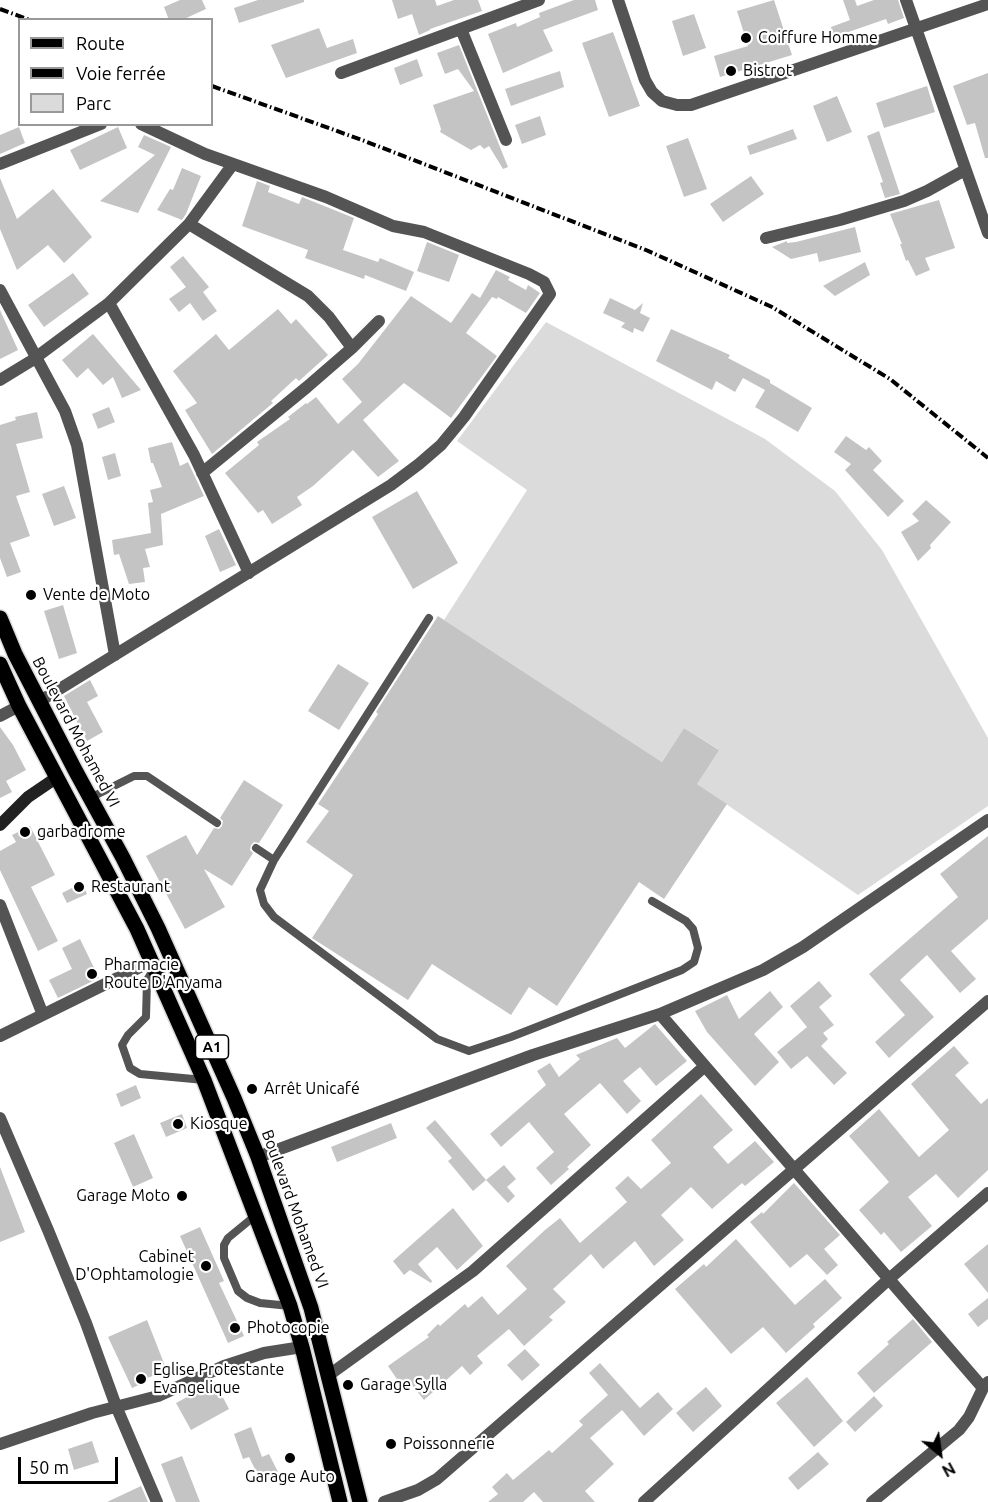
<!DOCTYPE html>
<meta charset="utf-8">
<style>
body{margin:0}
#map{position:relative;width:988px;height:1502px;overflow:hidden;background:#fff;font-family:Ubuntu,sans-serif}
canvas{display:block}
.legend{position:absolute;left:18px;top:18px;width:195px;height:108px;box-sizing:border-box;background:#fff;border:2px solid #999;margin:0;padding:8px 10px;list-style:none;font-size:18px;color:#000}
.legend li{display:flex;align-items:center;gap:12px;height:30px}
.legend b{width:30px;border:2px solid #999}
.north{position:absolute;left:910px;top:1424px;width:60px;height:60px;-webkit-text-stroke:4px #fff;paint-order:stroke;rotate:151deg;font-size:16px;font-weight:700;line-height:24px;text-align:center;color:#000}
.north::after{content:'';display:block;margin:auto;width:21px;height:27px;background:#000;clip-path:polygon(50% 0,100% 100%,50% 72%,0 100%)}
.scale{position:absolute;left:18px;top:1457px;width:100px;height:27px;box-sizing:border-box;border:3px solid #000;border-top:0;padding-left:8px;font-size:18px;line-height:21px;white-space:nowrap;color:#000;-webkit-text-stroke:4px #fff;paint-order:stroke}
</style>
<div id="map">
<canvas width="988" height="1502"></canvas>
<ul class="legend">
<li><b style="height:8px;background:#000"></b>Route</li>
<li><b style="height:8px;background:#000"></b>Voie ferrée</li>
<li><b style="height:16px;background:#dbdbdb"></b>Parc</li>
</ul>
<div class="north">N</div>
<div class="scale">50 m</div>
</div>
<script>
const g = document.querySelector('canvas').getContext('2d');
g.lineJoin = 'round';
function fill(path, color) { g.fillStyle = color; g.fill(path, 'evenodd'); }
const shape = rows => new Path2D(rows.map(r => 'M' + r).join(''));
function trace(path, color, width, dash) { g.strokeStyle = color; g.lineWidth = width; g.lineCap = dash ? 'butt' : 'round'; g.setLineDash(dash || []); g.stroke(path); }
function label(font, color, halo, rows, align = 'center') {
  g.font = font + ' Ubuntu,sans-serif'; g.lineWidth = 4.5; g.setLineDash([]); g.textBaseline = 'middle'; g.strokeStyle = halo; g.fillStyle = color; for (const [text, x, y, turn = 0] of rows) {
    g.save(); g.translate(x, y); g.rotate((+turn || 0) * Math.PI / 180); g.textAlign = isNaN(turn) ? turn : align; if (halo) g.strokeText(text, 0, 0); g.fillText(text, 0, 0); g.restore();
  }
}
const green = shape([
 [546,322,765,439,835,491,882,550,988,738,988,806,858,895,697,784,718,749,684,728,662,762,444,620,527,490,457,441]
]);
const building = shape([
 [180,0,202,0,206,9,182,20,169,20,164,7],
 [258,0,304,0,304,2,239,23,234,8],
 [392,0,435,0,437,6,454,0,478,0,482,11,430,29,430,30,419,35,412,14,398,19],
 [574,0,595,0,598,10,543,30,553,51,503,73,488,34,516,23,517,27,540,17,539,13],
 [774,0,792,55,720,77,714,56,748,46,737,11],
 [843,0,855,0,857,6,874,0,898,0,904,18,888,24,886,19,834,37,831,27,850,20],
 [694,14,706,48,683,56,672,21],
 [319,28,327,48,353,39,357,53,286,78,271,45],
 [613,32,640,106,609,117,582,43],
 [459,45,508,167,503,169,489,146,484,149,480,145,471,150,440,132,441,129,433,105,474,91,458,69,445,74,437,53],
 [417,59,423,76,400,85,394,68],
 [560,71,564,87,511,106,505,89],
 [988,73,988,158,985,158,975,123,967,125,953,86],
 [927,86,935,112,884,128,876,103],
 [837,96,852,132,827,142,813,106],
 [540,116,546,135,522,144,515,125],
 [19,127,25,143,0,154,0,135],
 [118,127,127,148,80,170,70,150],
 [793,129,797,139,750,155,747,146],
 [879,131,900,194,885,198,880,183,883,182,867,136],
 [144,135,171,147,138,213,100,201,155,155,138,147],
 [688,138,707,189,684,197,666,146],
 [182,168,201,176,186,214,182,220,157,210,170,189,173,190],
 [751,176,764,194,723,222,710,204],
 [0,178,17,219,53,189,92,237,64,263,48,245,17,270,0,229],
 [257,181,270,186,268,192,299,204,302,197,354,218,343,250,378,262,380,258,414,272,406,291,365,275,364,279,305,258,308,250,242,226],
 [939,200,955,248,925,258,930,270,916,276,908,260,906,261,900,244,902,244,890,214],
 [855,227,861,252,819,262,817,253,791,259,772,247,787,241,787,243,796,242],
 [427,242,459,255,449,282,417,271],
 [183,256,209,287,203,292,217,311,203,321,190,303,179,312,169,299,186,287,170,267],
 [865,262,870,275,835,296,823,286],
 [496,270,510,277,508,280,526,290,528,285,540,293,526,313,498,297,497,299,492,297,466,333,497,356,451,418,404,383,363,420,399,461,378,477,353,450,313,486,297,497,302,505,272,524,263,510,258,513,225,473,259,445,257,442,290,419,288,417,306,403,307,404,316,397,338,424,362,402,342,379,358,364,411,296,451,323,472,293,480,298],
 [73,273,89,294,44,327,28,305],
 [610,298,635,310,643,303,640,313,650,318,643,332,634,328,633,333,621,327,625,323,603,313],
 [278,309,291,324,296,319,328,355,299,381,296,378,271,401,273,403,212,454,185,410,197,403,173,371,216,334,229,350],
 [0,310,18,350,0,359],
 [671,329,730,355,728,358,770,380,770,383,812,408,798,432,755,407,765,390,743,378,735,392,716,381,712,390,656,361],
 [93,334,141,390,122,398,113,377,103,385,88,368,77,378,62,360],
 [109,407,115,422,98,429,92,414],
 [37,412,43,438,16,444,30,492,16,496,30,536,10,543,21,572,7,577,0,558,0,425,16,420,15,417],
 [846,436,866,450,869,447,882,461,873,470,904,501,888,517,845,470,851,464,834,452],
 [172,442,180,466,188,462,204,496,161,514,163,545,145,549,150,567,143,568,145,582,129,584,119,554,114,555,112,540,151,533,148,503,153,502,150,490,162,487,153,463,151,463,148,448],
 [115,453,121,476,108,480,102,457],
 [64,486,76,518,54,526,42,494],
 [417,491,458,563,413,589,372,517],
 [926,500,951,522,930,545,931,548,918,561,901,532,919,521,912,514],
 [219,529,236,565,220,572,205,536],
 [63,605,77,653,59,659,44,611],
 [438,616,662,762,684,728,719,750,697,784,727,804,664,899,639,882,557,1006,529,987,511,1015,432,964,408,1000,312,938,353,875,306,842,329,811,318,804,378,714,376,712],
 [338,664,369,683,339,730,308,711],
 [90,680,98,696,87,702,103,732,87,741,64,696],
 [0,727,13,745,26,770,6,781,12,792,0,798],
 [244,780,283,805,259,843,254,842,251,845,250,850,253,853,232,886,204,869,225,907,185,929,146,856,186,835,197,855,214,828,219,829,222,826,223,821,220,818],
 [30,826,55,875,31,887,58,941,38,951,0,870,0,851,16,842,12,835],
 [988,836,988,919,951,951,976,979,960,993,927,955,900,980,934,1017,889,1058,875,1042,905,1015,869,974,958,897,940,874],
 [82,883,87,894,67,903,62,893],
 [80,939,99,978,58,998,49,980,72,969,62,948],
 [819,981,832,996,819,1007,834,1025,823,1033,828,1039,821,1046,847,1073,834,1085,807,1056,791,1069,777,1052,807,1027,790,1006],
 [770,991,783,1007,754,1034,779,1062,755,1086,707,1032,695,1011,727,995,739,1019],
 [655,1024,687,1061,656,1086,640,1067,623,1081,641,1101,627,1114,600,1083,564,1114,591,1145,567,1167,569,1169,551,1185,536,1168,554,1152,529,1122,501,1147,490,1134,546,1085,537,1071,550,1063,559,1077,580,1059,576,1055,617,1038,625,1048],
 [954,1046,969,1063,955,1075,981,1104,988,1098,988,1170,958,1198,936,1174,908,1197,932,1226,901,1252,884,1232,881,1235,859,1210,889,1182,849,1136,879,1109,919,1157,949,1130,911,1084],
 [136,1085,141,1098,121,1107,116,1094],
 [701,1094,733,1130,713,1147,728,1164,755,1141,774,1162,745,1186,742,1183,712,1209,691,1187,661,1215,684,1240,654,1266,635,1241,603,1269,591,1254,553,1289,566,1302,549,1317,553,1320,524,1346,509,1329,477,1356,483,1363,470,1375,462,1366,424,1400,408,1380,401,1385,388,1366,429,1337,427,1335,438,1324,440,1326,465,1304,468,1308,482,1296,498,1315,527,1289,506,1266,545,1230,560,1218,580,1243,627,1202,615,1188,628,1176,641,1189,671,1163,651,1140],
 [182,1114,187,1128,166,1137,160,1123],
 [435,1120,486,1180,473,1191,448,1161,452,1158,426,1128],
 [391,1123,397,1138,337,1162,331,1147],
 [134,1134,153,1178,133,1187,114,1143],
 [504,1165,516,1179,507,1187,515,1196,508,1203,486,1180],
 [0,1167,25,1232,0,1242],
 [794,1183,840,1235,824,1249,838,1265,827,1275,807,1254,790,1268,750,1222,762,1212,763,1214],
 [453,1208,483,1246,457,1270,437,1247,418,1264,432,1281,431,1283,410,1270,404,1275,393,1261],
 [200,1227,224,1281,219,1283,244,1336,228,1343,180,1236],
 [736,1239,795,1305,825,1279,842,1298,813,1324,815,1327,786,1353,763,1327,731,1354,675,1289,704,1264,706,1267],
 [988,1244,988,1293,964,1264],
 [988,1298,988,1319,978,1327,968,1314],
 [913,1319,932,1342,874,1393,857,1373,889,1344,887,1342],
 [147,1320,167,1371,147,1378,148,1381,132,1388,108,1337],
 [525,1349,540,1365,522,1381,507,1365],
 [600,1363,640,1408,658,1392,673,1409,644,1436,622,1410,590,1438,614,1464,585,1491,595,1502,543,1502,534,1492,523,1502,488,1502,498,1494,492,1487,507,1473,513,1480,549,1450,552,1453,583,1425,579,1421,608,1395,589,1373],
 [807,1377,843,1421,814,1447,776,1403],
 [215,1382,229,1409,191,1430,176,1403],
 [706,1387,722,1406,693,1432,676,1413],
 [874,1396,883,1406,855,1432,846,1422],
 [251,1427,262,1457,269,1454,278,1472,261,1481,249,1457,243,1459,234,1434],
 [92,1441,99,1462,74,1470,68,1449],
 [818,1452,829,1464,798,1490,788,1478],
 [182,1456,200,1502,176,1502,161,1464],
 [141,1486,148,1502,107,1502]
]);
const lane = shape([
 [429,618,274,860,260,890,264,904,274,917,437,1039,469,1051,511,1037,682,970,694,962,698,948,693,929,686,921,652,901],
 [90,798,134,776,147,776,217,823],
 [256,848,274,860],
 [154,969,147,980,146,1017,128,1035,122,1045,130,1068,140,1074,204,1080],
 [256,1215,228,1238,224,1245,224,1258,238,1291,247,1298,260,1303,290,1306]
]);
const street = shape([
 [618,0,645,80,652,92,662,101,677,105,691,105,988,4],
 [906,0,988,233],
 [461,29,506,140],
 [341,73,539,0],
 [0,164,101,124],
 [189,224,308,296,329,317,352,348],
 [766,238,840,220,904,201,927,191,965,170],
 [0,290,65,411,77,445,115,655],
 [109,303,194,455,249,573],
 [0,380,31,361,109,303,189,224,233,164],
 [202,473,307,387,352,348,379,321],
 [40,701,391,485,419,464,441,445,464,417,550,294,544,282,529,274,424,232,393,226,326,197,205,154,141,124],
 [0,716,19,706],
 [0,905,43,1015],
 [660,1014,983,1388],
 [0,1036,152,961],
 [0,1118,48,1230,86,1323,116,1406,157,1502],
 [258,1157,533,1055,660,1014,763,970,803,947,988,820],
 [329,1375,473,1271,705,1066],
 [0,1444,92,1413,158,1396,224,1366,264,1353,302,1347],
 [384,1502,418,1490,437,1479,988,1001],
 [644,1502,889,1279,988,1193],
 [872,1502,959,1430,969,1417,983,1388,988,1382]
]);
const secondary = shape([
 [0,825,28,797,56,778]
]);
const primary = shape([
 [0,618,15,654,75,770,123,858,158,928,234,1098,258,1157,311,1308,360,1502],
 [0,664,19,706,137,929,204,1080,290,1306,302,1347,340,1502]
]);
const rail = shape([
 [0,9,30,20],
 [212,86,362,140,646,250,772,307,890,379,988,458]
]);
const markers = [
 [746,38,6,"#000"],
 [731,71,6,"#000"],
 [31,595,6,"#000"],
 [25,832,6,"#000"],
 [79,887,6,"#000"],
 [92,974,6,"#000"],
 [252,1089,6,"#000"],
 [178,1124,6,"#000"],
 [182,1196,6,"#000"],
 [206,1266,6,"#000"],
 [235,1328,6,"#000"],
 [141,1379,6,"#000"],
 [348,1385,6,"#000"],
 [391,1444,6,"#000"],
 [290,1458,6,"#000"]
];
const shields = [
 [212,1047,33]
];
const shieldNames = [
 ["A1",212,1047]
];
const poiNames = [
 ["Coiffure Homme",758,38],
 ["Bistrot",743,71],
 ["Vente de Moto",43,595],
 ["garbadrome",37,832],
 ["Restaurant",91,887],
 ["Pharmacie",104,965],
 ["Route D'Anyama",104,983],
 ["Arrêt Unicafé",264,1089],
 ["Kiosque",190,1124],
 ["Garage Moto",170,1196,"right"],
 ["Cabinet",194,1257,"right"],
 ["D'Ophtamologie",194,1275,"right"],
 ["Photocopie",247,1328],
 ["Eglise Protestante",153,1370],
 ["Evangelique",153,1388],
 ["Garage Sylla",360,1385],
 ["Poissonnerie",403,1444],
 ["Garage Auto",290,1477,"center"]
];
const streetNames = [
 ["Boulevard Mohamed VI",76,732,62],
 ["Boulevard Mohamed VI",295,1209,70]
];
fill(green, '#dbdbdb');
fill(building, '#c4c4c4');
trace(primary, '#dbdbdb', 18);
trace(lane, '#545454', 8);
trace(street, '#545454', 12);
trace(secondary, '#212121', 12);
trace(primary, '#000', 15);
trace(rail, '#000', 4, [9, 3, 1.5, 3]);
for (const [x, y, r, color] of markers) { const dot = new Path2D(); dot.arc(x, y, r, 0, 2 * Math.PI); g.fillStyle = color; g.fill(dot); trace(dot, '#fff', 2); }
for (const [x, y, w] of shields) { const box = new Path2D(); box.roundRect(x - w / 2, y - 12, w, 24, 4.5); g.fillStyle = '#fff'; g.fill(box); trace(box, '#000', 1.5); }
label('bold 15px', '#000', null, shieldNames);
label('16px', '#000', '#fff', poiNames, 'left');
label('16px', '#000', '#fff', streetNames);
</script>
